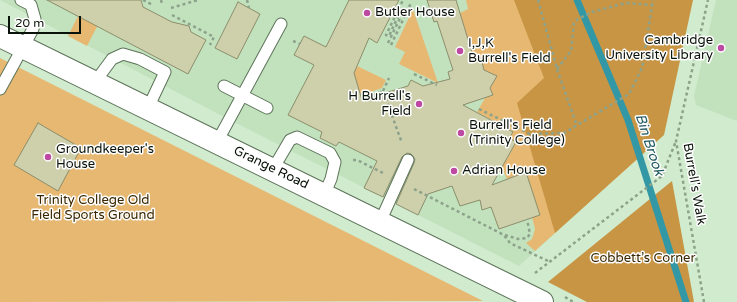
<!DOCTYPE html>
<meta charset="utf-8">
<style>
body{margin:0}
#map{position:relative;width:737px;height:302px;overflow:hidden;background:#d0ebcd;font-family:"Varela Round",sans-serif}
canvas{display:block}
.scale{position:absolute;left:8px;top:16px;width:73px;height:18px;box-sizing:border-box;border:2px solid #0a1309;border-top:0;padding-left:5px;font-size:12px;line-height:14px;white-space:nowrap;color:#0a1309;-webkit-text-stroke:3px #fff;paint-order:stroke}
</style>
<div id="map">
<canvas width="737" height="302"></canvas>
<div class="scale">20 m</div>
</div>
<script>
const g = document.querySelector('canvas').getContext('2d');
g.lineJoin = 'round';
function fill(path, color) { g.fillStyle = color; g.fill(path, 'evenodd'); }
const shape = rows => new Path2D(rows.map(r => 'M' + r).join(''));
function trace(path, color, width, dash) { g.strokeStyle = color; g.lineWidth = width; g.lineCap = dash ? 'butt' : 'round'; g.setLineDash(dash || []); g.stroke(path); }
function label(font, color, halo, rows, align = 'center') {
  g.font = font + ' "Varela Round",sans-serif'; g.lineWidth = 3; g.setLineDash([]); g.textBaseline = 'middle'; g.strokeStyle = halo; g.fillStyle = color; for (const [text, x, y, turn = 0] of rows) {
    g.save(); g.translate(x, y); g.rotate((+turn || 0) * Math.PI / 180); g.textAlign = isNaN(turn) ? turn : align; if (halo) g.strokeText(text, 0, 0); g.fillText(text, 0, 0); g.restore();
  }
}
const built = shape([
 [0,0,693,0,637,159,519,266,230,120],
 [716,0,737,0,737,121,696,105,694,96]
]);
const green = shape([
 [86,0,111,0,87,46,68,36],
 [466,0,693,0,637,159,535,251,526,243,532,239,535,229,532,217,540,215,526,172,507,179,503,170,494,173,501,156,507,159,516,142,509,138,513,131,477,112,485,98,492,95,490,88,496,76,484,70,481,58,474,59,460,13,468,9],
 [413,9,438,83,399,64,405,52,395,47],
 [0,58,483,301,0,302],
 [357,66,386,80,382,88,361,95,360,92,348,87]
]);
const forest = shape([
 [514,0,693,0,664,135,555,233,517,103,544,78],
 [672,181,694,302,587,302,548,282]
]);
const stream = shape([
 [577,0,628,120,686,302]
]);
const building = shape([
 [47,0,141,0,143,7,172,22,189,26,191,32,206,40,188,74,47,0],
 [349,0,399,0,377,43,369,38,354,73,362,100,408,86,411,80,423,86,450,79,448,72,453,70,437,21,434,22,427,0,456,0,474,59,481,58,484,70,497,76,490,88,493,95,463,105,513,132,509,138,516,142,492,185,526,172,540,215,499,229,491,207,482,210,480,200,460,206,452,186,428,194,418,215,396,204,414,163,415,159,411,154,407,153,402,157,383,197,364,188,377,161,339,142,336,146,320,138,322,132,288,115,314,65,294,55,304,36,326,47,349,0],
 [238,2,260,14,237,59,215,48,238,2],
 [38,123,81,148,58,191,14,165,38,123]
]);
const path = shape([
 [143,0,153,5],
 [161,0,162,4],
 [247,0,249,8],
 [538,0,557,69,577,126],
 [171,8,198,0],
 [172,15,214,37,210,45],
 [293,41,300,44],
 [388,43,404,10,402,8,389,36,386,35,403,0],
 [391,45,411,3],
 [557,69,571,51,574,23,578,19,592,12,626,3,652,5],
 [414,74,437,85],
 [383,91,389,78],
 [362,99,383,91,402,143],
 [479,109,530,134,564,133,629,94,642,68,653,0],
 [353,160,357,160,383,173],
 [414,189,504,235,510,243,550,262],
 [505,235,518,239,527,238,530,234,527,219],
 [535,273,662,176,676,141],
 [565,297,573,302],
 [704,302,676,141,708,0]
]);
const service = shape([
 [95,82,112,59,123,54,140,59,165,72,148,108],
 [224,86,267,108],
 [0,89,33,29,35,19,31,5,21,0],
 [217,142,281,24],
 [273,169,290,140,297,137,330,153,335,162,331,179,324,195],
 [380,222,408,160]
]);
const tertiary = shape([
 [0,36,542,302]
]);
const markers = [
 [367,13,4,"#bd49a2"],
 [721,48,4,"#bd49a2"],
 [460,51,4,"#bd49a2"],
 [419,104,4,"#bd49a2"],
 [461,133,4,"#bd49a2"],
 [48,157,4,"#bd49a2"],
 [454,171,4,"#bd49a2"]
];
const poiNames = [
 ["Butler House",375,13],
 ["Cambridge",713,41,"right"],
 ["University Library",713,56,"right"],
 ["I,J,K",468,44],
 ["Burrell's Field",468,59],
 ["H Burrell's",411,97,"right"],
 ["Field",411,112,"right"],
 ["Burrell's Field",469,126],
 ["(Trinity College)",469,141],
 ["Groundkeeper's",56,150],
 ["House",56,165],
 ["Adrian House",462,171]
];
const streetNames = [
 ["Grange Road",271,168,26],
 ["Burrell's Walk",694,184,80]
];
const parkNames = [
 ["Trinity College Old",93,201],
 ["Field Sports Ground",93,216],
 ["Cobbett’s Corner",643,259]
];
const waterNames = [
 ["Bin Brook",649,145,72]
];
fill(built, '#c2e2be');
fill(green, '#e7b872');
fill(forest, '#c89544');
trace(stream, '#3398a6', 7);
fill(building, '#ced0ac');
trace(building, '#8c8e6b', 1);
trace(service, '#5c7359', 13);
trace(tertiary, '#5c7359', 24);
trace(path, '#8da28b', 2.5, [3, 3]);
trace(service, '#fff', 11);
trace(tertiary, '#fff', 22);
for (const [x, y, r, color] of markers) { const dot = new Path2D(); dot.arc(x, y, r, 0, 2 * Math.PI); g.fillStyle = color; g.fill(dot); trace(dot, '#fff', 1.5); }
label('13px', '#0a1309', '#fff', poiNames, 'left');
label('13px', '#0a1309', '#fff', streetNames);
label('13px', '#3a2601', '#fff', parkNames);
label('italic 14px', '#235a61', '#fff', waterNames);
</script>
